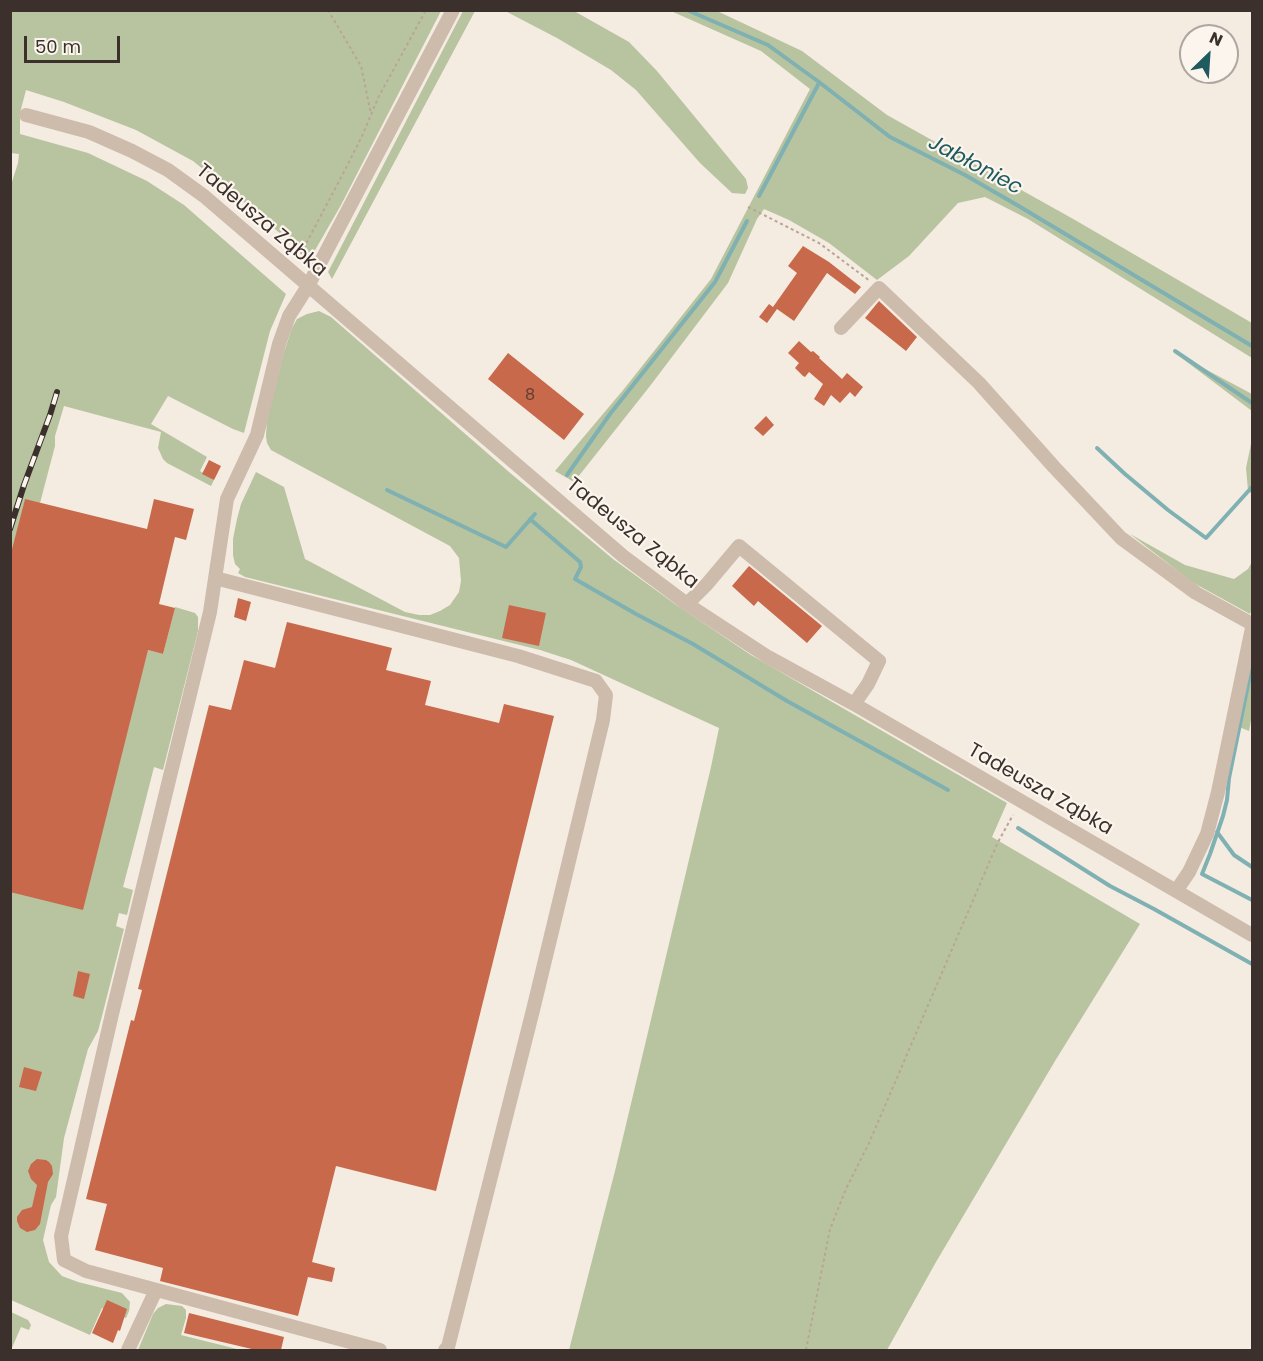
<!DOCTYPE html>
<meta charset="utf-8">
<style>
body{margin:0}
#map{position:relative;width:1263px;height:1361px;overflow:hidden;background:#f4ebe1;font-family:Poppins,sans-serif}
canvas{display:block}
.frame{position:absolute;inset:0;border:12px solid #3b302b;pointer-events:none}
.north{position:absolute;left:1179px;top:24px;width:60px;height:60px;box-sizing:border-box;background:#fbf5ee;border:2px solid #aea6a0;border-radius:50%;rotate:25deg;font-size:16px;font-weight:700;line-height:24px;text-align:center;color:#3b302b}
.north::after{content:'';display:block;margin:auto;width:21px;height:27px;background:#1f5a5e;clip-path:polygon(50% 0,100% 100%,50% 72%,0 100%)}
.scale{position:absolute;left:24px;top:36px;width:96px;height:27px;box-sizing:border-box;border:3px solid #3b302b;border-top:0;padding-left:8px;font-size:18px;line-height:21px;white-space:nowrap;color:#3b302b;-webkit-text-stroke:4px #fbf5ee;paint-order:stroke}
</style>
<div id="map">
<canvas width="1263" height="1361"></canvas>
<div class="frame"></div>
<div class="north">N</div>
<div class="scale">50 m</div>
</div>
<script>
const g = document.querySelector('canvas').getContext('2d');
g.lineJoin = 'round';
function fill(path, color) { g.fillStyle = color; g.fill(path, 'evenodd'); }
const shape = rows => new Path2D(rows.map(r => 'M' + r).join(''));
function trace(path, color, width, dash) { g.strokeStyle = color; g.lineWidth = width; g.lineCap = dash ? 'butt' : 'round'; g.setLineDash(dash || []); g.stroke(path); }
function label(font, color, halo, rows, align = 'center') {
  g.font = font + ' Poppins,sans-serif'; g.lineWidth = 4.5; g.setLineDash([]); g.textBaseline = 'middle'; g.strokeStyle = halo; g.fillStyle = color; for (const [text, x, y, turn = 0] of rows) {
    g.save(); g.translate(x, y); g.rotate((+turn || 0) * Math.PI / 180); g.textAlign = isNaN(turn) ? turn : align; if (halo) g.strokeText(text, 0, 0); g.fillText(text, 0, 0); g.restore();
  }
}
const green = shape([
 [10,11,441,11,341,205,310,259,240,199,193,161,136,130,64,102,26,90,20,113,20,134,88,153,147,181,184,205,286,294,270,331,244,433,233,429,168,396,151,424,207,457,200,471,214,480,211,486,167,463,163,459,158,448,161,432,64,406,55,436,55,446,40,503,25,500,11,557,10,188,18,163,19,154,11,153],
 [463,11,475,11,332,279,328,272],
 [506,11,574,11,629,42,657,71,746,179,748,188,745,194,732,193,700,163,636,90,611,70,557,38,509,13],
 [671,11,717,11,802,51,887,115,1075,220,1252,323,1252,358,1028,219,985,197,958,203,909,256,877,280,829,243,789,220,764,209,757,219,728,283,650,386,574,482,555,471,624,389,711,279,810,89,761,51],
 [319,311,331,317,509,472,613,559,675,604,751,655,1007,803,992,837,1140,924,1055,1061,936,1262,887,1350,569,1350,615,1171,711,767,719,728,571,660,540,650,245,577,238,573,240,569,235,564,233,555,233,539,237,519,241,504,256,472,284,487,305,559,405,612,419,615,430,615,440,611,450,605,459,592,461,581,459,558,450,546,271,450,267,443,266,436,267,420,284,352,292,328,297,319,307,314],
 [1175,353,1252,394,1252,411],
 [1252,442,1252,494,1248,490,1246,468,1251,444],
 [1130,534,1185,565,1234,579,1248,569,1252,562,1252,609,1250,614,1192,582],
 [175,607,195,613,198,617,198,631,163,770,154,767,139,826,123,887,133,890,127,915,119,913,116,926,124,929,102,1016,98,1031,88,1049,64,1138,56,1197,51,1205,43,1240,49,1262,62,1276,78,1282,122,1293,130,1302,129,1311,126,1318,102,1308,90,1335,11,1300,11,713,148,650,163,654],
 [1252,672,1252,715,1249,731,1239,727],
 [166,1304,182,1306,186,1310,186,1318,181,1335,241,1350,138,1350,153,1314,158,1308],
 [11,1312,28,1320,31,1325,29,1330,21,1327,11,1350]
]);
const stream = shape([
 [687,10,768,45,819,82,890,137,965,175,1017,205,1252,346],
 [759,196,819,83],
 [1175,351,1252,403],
 [1097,448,1125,474,1168,510,1206,538,1252,487],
 [567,475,610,414,715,282,747,221],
 [387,490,506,547,535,514],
 [530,519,580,562,581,567,575,579,636,614,693,644,787,701,948,790],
 [1252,665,1229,778,1227,800,1223,816,1210,854,1202,874,1252,900],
 [1018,828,1110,886,1154,909,1252,964],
 [1217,832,1234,855,1252,867]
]);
const building = shape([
 [803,246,829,262,861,287,855,294,827,273,794,321,777,309,767,323,759,317,769,304,773,307,797,273,788,266],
 [879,301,917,337,906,351,865,318],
 [799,341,811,352,813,351,820,357,819,358,842,379,847,373,863,387,855,397,850,392,840,403,831,395,824,406,814,399,823,384,809,372,805,377,803,376,795,368,799,363,788,353],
 [508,353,584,414,564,440,488,379],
 [766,416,774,425,763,436,754,428],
 [209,460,221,466,214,480,202,474],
 [25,499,147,529,154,499,194,509,186,540,175,537,159,604,175,608,163,654,148,650,83,910,10,892,10,557],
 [749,566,822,626,807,643,758,601,754,606,732,586],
 [238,598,251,602,246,621,234,617],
 [509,605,546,613,539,646,502,638],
 [287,622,392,648,386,670,431,681,425,705,499,723,504,704,554,716,436,1191,336,1166,312,1262,335,1268,332,1282,308,1277,298,1316,160,1281,163,1268,95,1250,107,1204,86,1199,131,1020,134,1021,142,990,138,989,209,705,231,710,244,660,275,668],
 [78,971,90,974,84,999,73,996],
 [24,1067,42,1072,36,1091,19,1087],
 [37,1159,46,1160,49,1162,52,1166,53,1174,48,1182,40,1224,35,1230,27,1232,20,1228,17,1221,17,1217,22,1210,32,1207,37,1185,31,1179,28,1171,31,1164],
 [107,1300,127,1309,120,1331,118,1330,113,1343,92,1333],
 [189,1313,284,1337,281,1350,256,1350,184,1333]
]);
const path = shape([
 [328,10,361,66,371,114],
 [748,207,819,243,870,281],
 [298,259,346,168,363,134,378,98,426,10],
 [806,1350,830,1229,846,1189,869,1143,998,842,1013,815]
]);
const minor = shape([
 [26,115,89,132,132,151,168,170,204,196,623,556,687,604,768,657,854,704,1252,935],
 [841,328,879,288,979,383,1054,467,1121,538,1196,593,1252,624],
 [215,578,518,656,596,681,606,695,603,720,533,1010,448,1347,445,1350],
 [687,604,707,584,739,546,879,661,868,684,854,704],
 [1176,891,1189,872,1207,834,1218,792,1252,628],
 [128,1350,156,1290],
 [380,1350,86,1271,64,1260,61,1236,112,1014,210,612,227,499,257,435,279,344,289,316,308,286,453,10]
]);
const rail = shape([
 [10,529,24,485,50,415,57,392]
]);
const numberNames = [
 ["8",530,396]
];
const streetNames = [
 ["Tadeusza Ząbka",261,221,40],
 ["Tadeusza Ząbka",632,534,39],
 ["Tadeusza Ząbka",1040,790,30]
];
const waterNames = [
 ["Jabłoniec",975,166,28]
];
fill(green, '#b8c4a0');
trace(stream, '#7fb0b2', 4);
fill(building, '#c8694b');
trace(path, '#b9a596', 2, [3, 3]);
trace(minor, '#cdbbac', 14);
trace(rail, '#3b302b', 6);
trace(rail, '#fbf5ee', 4, [11]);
label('16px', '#5e3e33', null, numberNames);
label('20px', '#3b302b', '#fbf5ee', streetNames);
label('italic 21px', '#1f5a5e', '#fbf5ee', waterNames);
</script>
